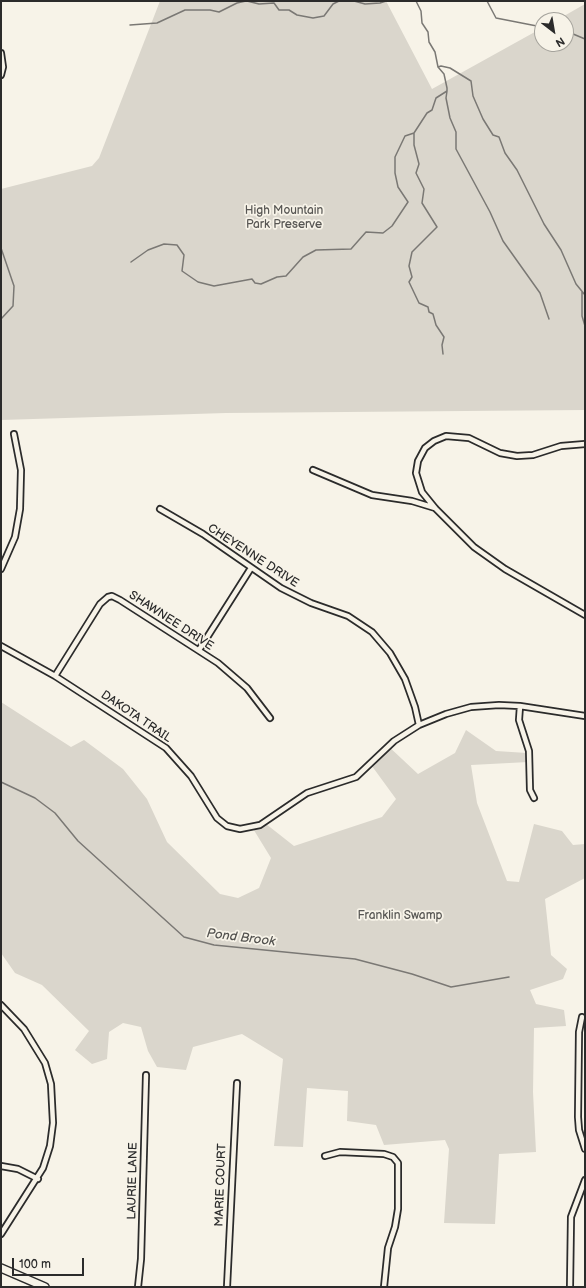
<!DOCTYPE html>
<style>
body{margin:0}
#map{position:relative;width:586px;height:1288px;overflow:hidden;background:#f7f3e8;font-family:"Balsamiq Sans",sans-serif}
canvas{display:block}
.frame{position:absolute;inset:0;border:2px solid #2b2b2b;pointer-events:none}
.north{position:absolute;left:534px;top:12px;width:40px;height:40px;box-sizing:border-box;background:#f7f3e8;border:1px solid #a5a39c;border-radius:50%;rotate:149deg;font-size:11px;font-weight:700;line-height:16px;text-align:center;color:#2b2b2b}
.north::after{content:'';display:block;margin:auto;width:14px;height:18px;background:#2b2b2b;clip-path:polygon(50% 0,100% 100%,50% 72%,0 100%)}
.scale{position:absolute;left:12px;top:1258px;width:72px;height:18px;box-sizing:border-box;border:2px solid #2b2b2b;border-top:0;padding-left:5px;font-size:12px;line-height:14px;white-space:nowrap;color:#2b2b2b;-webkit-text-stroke:3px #f7f3e8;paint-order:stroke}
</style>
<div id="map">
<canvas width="586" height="1288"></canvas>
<div class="frame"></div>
<div class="north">N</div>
<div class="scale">100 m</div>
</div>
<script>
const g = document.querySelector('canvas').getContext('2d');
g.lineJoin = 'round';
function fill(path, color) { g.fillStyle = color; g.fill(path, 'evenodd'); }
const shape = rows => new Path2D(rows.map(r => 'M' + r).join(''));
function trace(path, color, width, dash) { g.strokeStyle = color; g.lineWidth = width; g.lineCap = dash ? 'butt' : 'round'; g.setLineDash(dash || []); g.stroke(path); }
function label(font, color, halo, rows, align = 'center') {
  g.font = font + ' "Balsamiq Sans",sans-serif'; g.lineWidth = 3.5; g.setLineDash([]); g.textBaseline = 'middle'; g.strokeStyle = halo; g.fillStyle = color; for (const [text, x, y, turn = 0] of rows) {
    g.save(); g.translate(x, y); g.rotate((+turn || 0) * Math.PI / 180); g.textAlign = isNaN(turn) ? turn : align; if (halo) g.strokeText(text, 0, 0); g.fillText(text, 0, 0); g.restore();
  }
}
const green = shape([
 [160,1,386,1,432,89,542,28,542,44,566,44,566,20,557,20,585,4,585,410,226,413,1,420,1,189,92,166,99,158],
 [1,702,71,747,84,740,123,769,147,799,167,842,220,894,238,898,259,888,271,858,252,827,261,820,294,846,382,817,396,799,369,762,386,744,418,774,455,753,466,730,496,751,527,753,528,762,471,765,477,803,507,881,519,882,534,824,562,831,573,845,585,844,585,878,545,899,551,955,567,969,563,979,530,990,536,1004,564,1010,566,1026,534,1028,533,1092,536,1152,499,1154,495,1224,444,1223,449,1149,445,1140,384,1145,376,1125,347,1121,348,1091,307,1088,303,1147,274,1146,283,1059,242,1034,193,1047,186,1070,157,1067,148,1051,141,1027,123,1023,109,1032,107,1059,92,1064,75,1050,89,1031,42,985,15,973,1,953]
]);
const stream = shape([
 [247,1,259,4,274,3,279,10,289,10,297,15,313,18,324,16,333,4,339,1],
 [354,1,365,4,380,3,386,1],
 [487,1,496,18,542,27],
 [130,25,157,23,185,10,210,10,219,12,237,3,246,1],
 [566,31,585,39],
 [438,67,441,66,450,68,471,81,473,96,483,119,493,135,499,137,505,153,517,170,544,224,561,250,576,284,585,295],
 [447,91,446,98,450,118,456,132,456,149,490,212,503,241,540,293,549,319],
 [414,133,414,145,419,164,416,173,424,189,422,203,437,227,412,252,409,266,412,277,409,282,419,303,428,307,429,312,433,314,436,325,444,337,442,345,443,354],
 [1,248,14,286,13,306,1,319],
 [131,262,148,250,164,244,177,245,184,255,182,271,198,282,214,286,252,279,255,283,261,284,277,277,286,276,303,257,316,250,351,249,366,232,383,233,392,226,408,202,398,187,395,173,395,157,405,136,414,133,427,113,432,110,436,98,447,91,447,88,444,74,438,67,435,52,429,42,428,32,422,23,421,11,416,1],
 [582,292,582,316,585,326],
 [1,782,35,798,55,813,78,841,184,937,214,945,355,959,412,974,451,987,509,977]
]);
const minor = shape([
 [1,53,3,67,1,75],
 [585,444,561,446,533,455,517,456,500,453,469,438,446,436,434,441,425,448,418,461,416,473,422,492,435,508,474,547,505,569,585,615],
 [313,470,372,495,412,501,435,508],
 [160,509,203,534,281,588,311,603,348,616,372,632,390,653,405,679,415,707,419,725],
 [1,569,15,537,20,509,21,470,14,434],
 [1,646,55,676,166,748,191,776,217,818,227,826,240,829,260,825,307,793,356,777,394,741,419,725,446,714,471,707,499,705,520,706,585,716],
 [199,650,251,568],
 [55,676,100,604,108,597,112,596,120,600,218,663,247,688,270,718],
 [520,706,519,720,529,751,530,790,534,798],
 [1,1005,24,1029,45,1063,51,1084,53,1123,50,1146,43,1168,1,1234],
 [582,1017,579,1032,578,1117,579,1130,585,1149],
 [325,1156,340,1152,384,1154,393,1157,398,1163,398,1209,395,1227,388,1248,384,1287],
 [1,1166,18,1169,38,1179],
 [138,1287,141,1259,146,1075],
 [227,1287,237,1083],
 [570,1287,571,1217,585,1180]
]);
const primary = shape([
 [1,1268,45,1287]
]);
const parkNames = [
 ["High Mountain",284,211],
 ["Park Preserve",284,225],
 ["Franklin Swamp",400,916]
];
const streetNames = [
 ["CHEYENNE DRIVE",253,556,33],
 ["SHAWNEE DRIVE",171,621,33],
 ["DAKOTA TRAIL",136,717,34],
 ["LAURIE LANE",133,1181,-89],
 ["MARIE COURT",221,1185,-88]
];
const waterNames = [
 ["Pond Brook",241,938,7]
];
fill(green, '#dad6cc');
trace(stream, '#7a7874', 1.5);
trace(minor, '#2b2b2b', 8);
trace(primary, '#2b2b2b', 10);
trace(minor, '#f7f3e8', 4.5);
trace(primary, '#f7f3e8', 7);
label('12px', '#575653', '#f7f3e8', parkNames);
label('12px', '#2b2b2b', '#f7f3e8', streetNames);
label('italic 13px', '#53524f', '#f7f3e8', waterNames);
</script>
